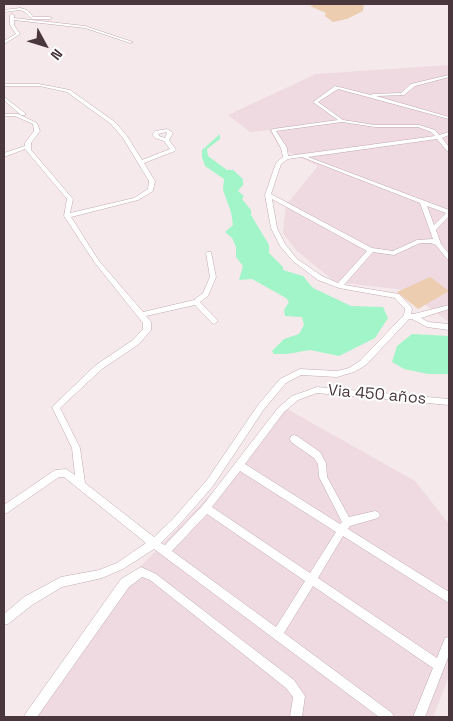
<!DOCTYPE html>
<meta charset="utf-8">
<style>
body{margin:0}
#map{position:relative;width:453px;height:721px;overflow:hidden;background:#f5e9ec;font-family:"Space Grotesk",sans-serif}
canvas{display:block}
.frame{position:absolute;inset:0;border:5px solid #4a363d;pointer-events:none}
.north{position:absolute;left:20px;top:20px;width:50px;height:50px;-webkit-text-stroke:4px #fff;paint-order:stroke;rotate:129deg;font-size:14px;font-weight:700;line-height:20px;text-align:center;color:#4a363d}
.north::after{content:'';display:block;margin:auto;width:18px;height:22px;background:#4a363d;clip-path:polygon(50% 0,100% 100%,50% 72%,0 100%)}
</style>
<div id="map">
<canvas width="453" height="721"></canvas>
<div class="frame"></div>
<div class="north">N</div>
</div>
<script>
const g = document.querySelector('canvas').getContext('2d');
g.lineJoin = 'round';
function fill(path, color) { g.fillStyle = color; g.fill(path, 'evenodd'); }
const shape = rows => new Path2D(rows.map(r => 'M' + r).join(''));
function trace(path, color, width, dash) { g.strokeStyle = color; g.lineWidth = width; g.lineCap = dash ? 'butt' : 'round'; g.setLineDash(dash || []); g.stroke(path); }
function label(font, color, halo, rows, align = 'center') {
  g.font = font + ' "Space Grotesk",sans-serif'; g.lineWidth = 4; g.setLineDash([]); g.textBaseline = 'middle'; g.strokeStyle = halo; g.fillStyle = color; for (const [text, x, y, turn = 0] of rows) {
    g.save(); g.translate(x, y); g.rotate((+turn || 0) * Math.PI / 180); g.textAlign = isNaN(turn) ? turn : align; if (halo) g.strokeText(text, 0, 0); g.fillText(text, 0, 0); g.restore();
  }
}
const residential = shape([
 [449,65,449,322,405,290,335,282,296,250,283,233,286,205,318,166,280,148,269,130,250,132,228,115,316,74],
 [280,405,415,481,449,524,449,676,433,717,32,717,102,606,238,466]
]);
const green = shape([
 [317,4,364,4,363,11,347,19,333,22,325,16,326,13,310,6],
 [430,277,449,291,418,309,397,292]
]);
const water = shape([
 [220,134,220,139,207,149,208,156,227,170,233,170,243,179,243,185,238,191,244,196,242,199,251,210,251,215,269,245,269,253,283,267,283,270,303,276,313,288,351,306,383,307,388,318,375,338,339,356,310,350,287,354,274,354,272,351,284,339,299,334,304,325,302,317,285,316,284,310,289,302,286,298,252,279,239,280,243,266,236,257,236,247,232,238,225,232,233,225,231,212,223,190,224,179,205,166,202,157,202,150],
 [412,334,449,336,449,374,428,374,404,369,392,362,397,346]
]);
const street = shape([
 [20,8,27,10,33,17,50,17,52,18,50,19,32,19,25,12,20,10,4,12,4,10,20,8],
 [12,14,14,15,14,18,85,26,133,42,130,43,85,28,14,20,14,25,20,34,4,44,4,41,16,34,10,25,10,15,12,14],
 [449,75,449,77,415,86,404,95,376,96,449,117,449,119,338,89,318,102,343,120,375,125,419,125,435,130,439,135,449,132,449,135,442,138,449,147,449,152,447,151,437,139,308,157,449,210,449,216,436,230,441,244,449,254,449,260,447,259,436,245,431,243,420,243,394,255,373,252,344,285,399,294,411,307,412,309,411,314,414,314,449,305,449,309,421,318,428,322,449,324,449,330,427,327,412,319,409,319,366,365,354,372,337,377,301,375,286,383,264,409,213,486,178,526,161,543,165,545,203,505,278,408,292,396,317,387,449,399,449,405,317,393,298,400,284,412,245,464,340,524,342,522,319,477,318,464,314,458,291,442,290,439,291,436,294,435,297,436,320,452,326,463,327,477,349,517,375,511,378,512,380,515,378,518,350,526,348,529,449,592,449,603,343,536,318,578,437,658,445,638,449,637,449,655,425,717,413,717,433,668,313,586,284,633,392,713,394,717,379,717,154,549,123,569,102,578,62,587,32,605,8,624,4,625,4,614,24,597,61,577,99,570,117,563,146,543,64,477,59,477,7,513,4,514,4,505,55,470,66,469,75,475,72,448,52,407,96,365,133,340,143,329,143,323,95,263,64,216,67,199,25,149,4,157,4,153,25,146,25,143,34,131,33,124,15,116,4,116,4,114,18,114,37,123,40,131,31,143,31,150,73,199,70,213,134,198,148,189,149,181,123,138,111,124,67,92,39,86,4,86,4,84,39,84,70,90,115,122,127,136,142,160,170,149,164,141,155,138,152,134,155,131,167,129,173,133,169,140,176,150,175,151,144,163,155,181,153,191,138,200,71,217,99,261,143,312,194,300,203,293,210,277,206,253,207,252,211,252,216,277,208,296,200,302,218,321,214,324,212,323,195,305,146,316,151,322,151,330,139,344,102,369,60,408,80,448,85,483,154,537,172,520,207,480,258,405,280,379,300,369,337,371,349,368,360,361,404,315,405,309,395,298,339,288,318,280,293,261,280,246,271,228,265,195,276,163,283,157,281,148,271,130,273,129,338,120,313,102,335,86,371,95,373,94,401,93,411,84,449,75],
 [342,122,375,127,418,127,431,132,435,136,288,156,287,148,276,131,342,122],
 [166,132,167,133,165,138,159,136,158,134,166,132],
 [302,157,420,203,433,239,417,240,393,251,372,248,271,194,281,164,288,159,302,157],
 [272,199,367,251,338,283,322,276,297,259,285,244,277,228,272,199],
 [427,206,446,213,434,225,427,206],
 [240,471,336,532,310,573,212,507,240,471],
 [207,514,305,581,276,627,172,551,207,514],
 [4,97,25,113,25,115,21,115,4,100,4,97],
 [141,567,156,574,294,680,305,696,302,717,290,717,293,697,286,688,150,580,142,577,129,587,37,717,24,717,26,713,121,579,141,567]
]);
const streetNames = [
 ["Via 450 años",377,395,5]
];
fill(residential, '#eedae0');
fill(green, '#eccdaf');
fill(water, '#a2f5c8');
trace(street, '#c2aab1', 1);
fill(street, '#fff');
label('16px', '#4a363d', '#fff', streetNames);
</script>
